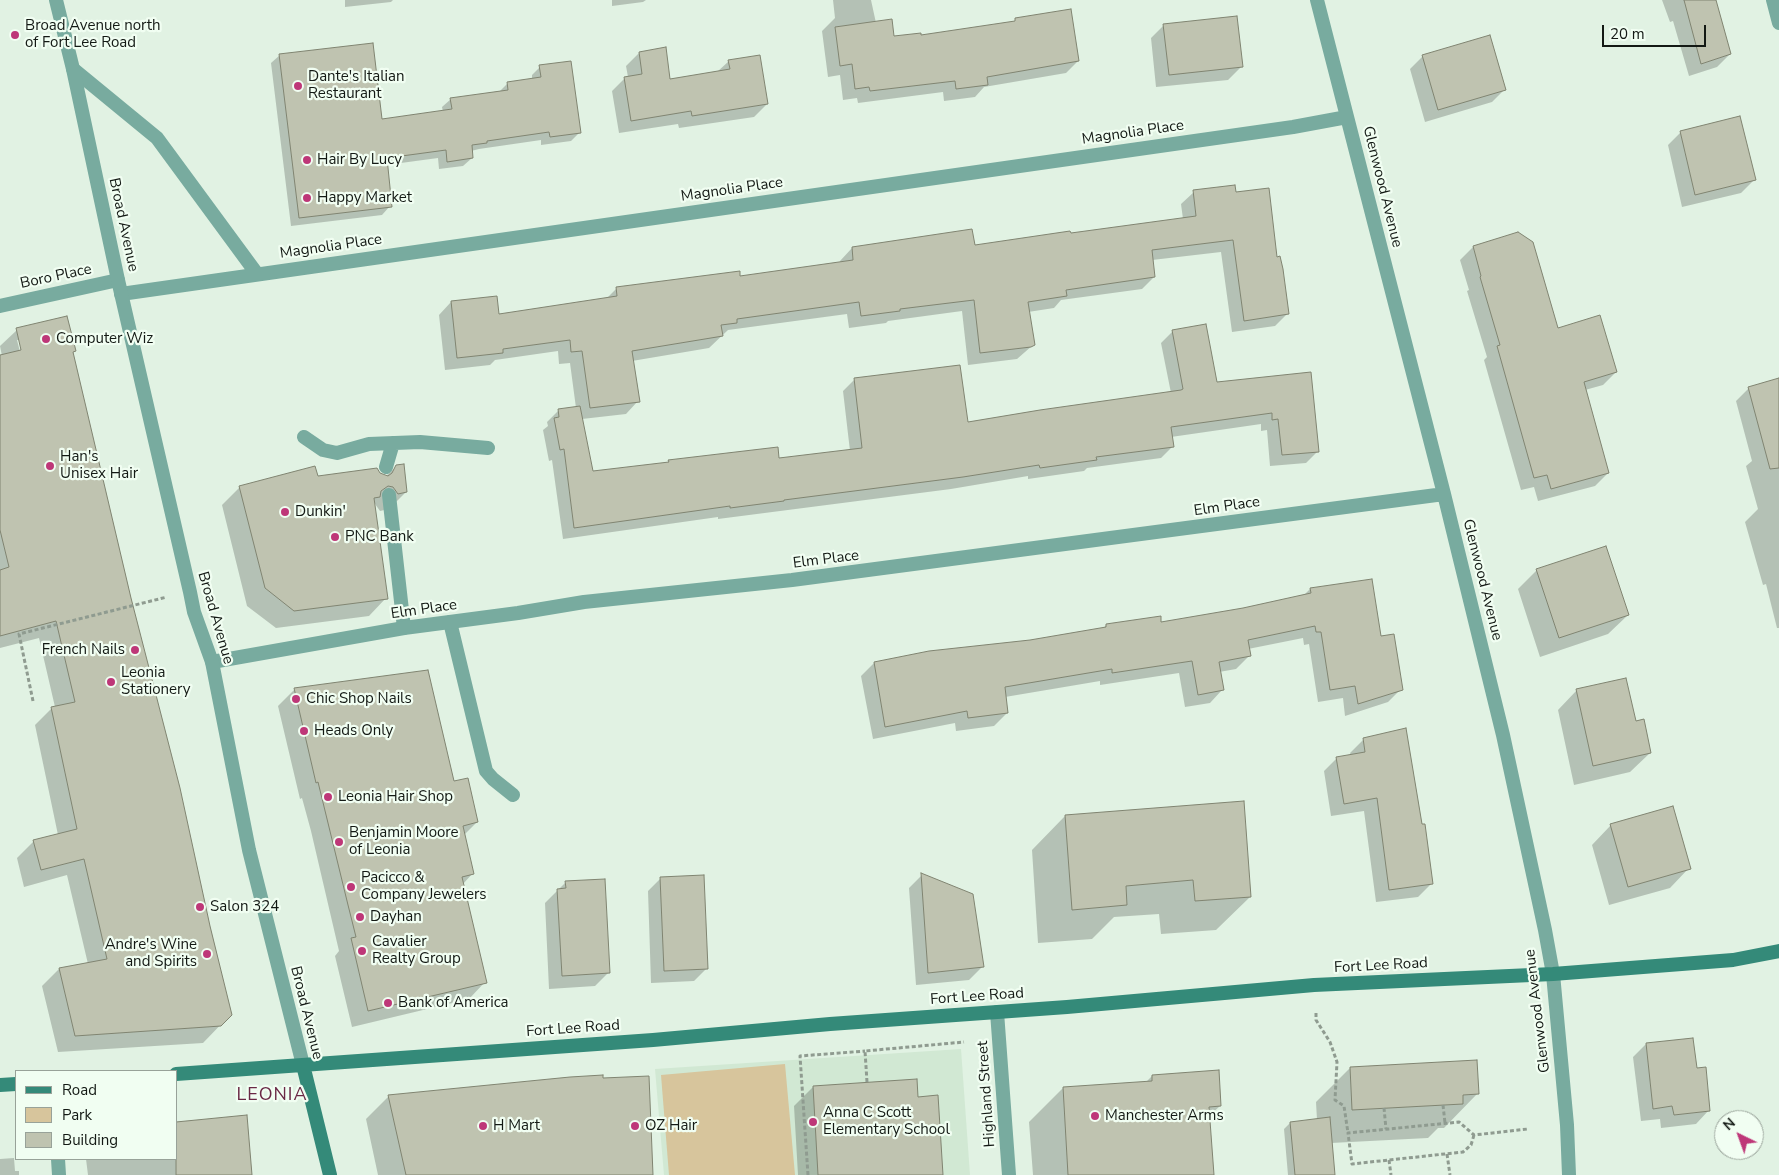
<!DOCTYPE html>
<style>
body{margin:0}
#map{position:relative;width:1779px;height:1175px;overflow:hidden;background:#e1f2e3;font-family:"Nunito Sans",sans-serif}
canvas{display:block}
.legend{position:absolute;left:15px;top:1070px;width:162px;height:90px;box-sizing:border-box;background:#f1fef2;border:1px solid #98a299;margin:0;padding:6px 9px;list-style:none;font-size:15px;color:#131914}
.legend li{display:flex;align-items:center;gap:10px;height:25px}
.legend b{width:25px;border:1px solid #98a299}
.north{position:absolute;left:1714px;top:1110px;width:50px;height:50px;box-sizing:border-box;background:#f1fef2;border:1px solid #98a299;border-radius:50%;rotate:318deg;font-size:14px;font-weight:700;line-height:20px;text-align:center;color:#131914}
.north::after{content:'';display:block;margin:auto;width:18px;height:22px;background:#be3778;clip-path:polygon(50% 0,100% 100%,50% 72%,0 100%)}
.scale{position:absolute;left:1602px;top:25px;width:104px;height:22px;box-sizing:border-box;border:2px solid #131914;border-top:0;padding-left:6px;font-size:15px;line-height:18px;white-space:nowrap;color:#131914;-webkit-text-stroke:4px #f1fef2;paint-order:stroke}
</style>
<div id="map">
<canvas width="1779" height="1175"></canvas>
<ul class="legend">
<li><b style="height:6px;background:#348a79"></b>Road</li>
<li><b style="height:14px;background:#d7c59c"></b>Park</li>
<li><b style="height:14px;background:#bfc3b0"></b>Building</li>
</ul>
<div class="north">N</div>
<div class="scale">20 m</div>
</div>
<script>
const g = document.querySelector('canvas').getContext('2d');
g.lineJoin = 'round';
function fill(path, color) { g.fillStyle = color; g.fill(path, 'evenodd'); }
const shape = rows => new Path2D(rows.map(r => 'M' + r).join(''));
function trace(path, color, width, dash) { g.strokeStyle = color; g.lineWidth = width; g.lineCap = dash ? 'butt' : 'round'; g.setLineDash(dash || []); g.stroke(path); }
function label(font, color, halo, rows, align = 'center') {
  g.font = font + ' "Nunito Sans",sans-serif'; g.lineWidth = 4.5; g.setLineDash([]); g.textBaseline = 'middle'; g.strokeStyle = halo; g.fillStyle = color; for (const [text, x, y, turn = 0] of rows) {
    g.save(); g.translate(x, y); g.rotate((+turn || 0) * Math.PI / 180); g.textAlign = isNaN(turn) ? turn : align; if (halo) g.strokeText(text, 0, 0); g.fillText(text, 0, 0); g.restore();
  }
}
const built = shape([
 [961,1049,970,1175,664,1175,655,1069]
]);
const green = shape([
 [785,1064,795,1175,669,1175,661,1075]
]);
const shadow = shape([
 [345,0,393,0,391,2,345,7],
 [612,0,646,0,643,2,612,6],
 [833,0,871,0,876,23,893,37,920,37,1078,61,1066,73,984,87,975,97,944,101,943,92,858,103,857,98,843,100,840,75,828,77,822,31,835,18],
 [1662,0,1712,0,1730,54,1717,67,1689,76,1673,21,1670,22],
 [1164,25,1241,67,1228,80,1156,87,1151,38],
 [639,53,669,80,717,72,729,61,767,104,754,117,679,128,678,124,619,133,612,91,625,78,628,77,626,66],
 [280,55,380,121,443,112,442,107,451,99,500,91,508,83,532,80,532,75,540,67,580,132,571,141,541,145,541,140,479,149,471,151,472,158,463,166,439,169,438,158,386,165,390,206,382,215,291,226,271,63],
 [1423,56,1505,89,1492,102,1425,122,1410,69],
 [1681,132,1754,180,1741,193,1682,207,1668,145],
 [1194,192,1235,194,1276,258,1287,314,1275,326,1232,332,1221,252,1152,260,1154,277,1142,289,1061,300,1054,308,1028,312,1033,345,1017,359,968,365,962,311,888,321,886,323,849,328,847,314,728,330,709,348,632,361,638,401,626,414,582,419,592,473,666,464,669,461,778,459,850,451,843,391,855,379,967,424,1171,393,1161,343,1173,331,1216,383,1310,373,1317,452,1306,463,1270,466,1267,430,1261,431,1261,424,1171,437,1173,446,1161,458,1087,468,1084,471,1028,479,1028,476,951,489,718,519,718,517,563,539,552,460,549,461,543,430,548,426,547,422,559,410,576,408,570,363,559,364,558,351,495,360,490,365,445,370,439,315,451,302,496,297,498,316,606,299,617,288,739,277,840,263,840,261,852,248,974,246,1069,235,1183,219,1181,204],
 [1518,234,1557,329,1616,372,1603,385,1585,390,1608,473,1595,486,1538,501,1534,487,1521,490,1484,360,1487,357,1467,291,1469,290,1460,260,1473,247],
 [17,330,72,353,231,1014,203,1043,58,1052,42,986,59,969,88,964,67,875,24,887,17,858,34,841,58,835,35,725,52,708,55,707,39,638,0,648,0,356,2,356,0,346],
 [17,340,20,340,24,356,21,356],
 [1779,380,1779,628,1777,628,1766,584,1763,585,1745,522,1758,509,1746,466,1752,461,1736,401,1749,388],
 [396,467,406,492,389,509,380,511,373,501,386,598,369,616,276,628,247,606,222,505,240,487,317,477,379,474,386,476],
 [1537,570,1628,615,1608,634,1540,657,1518,589],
 [1310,589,1380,638,1401,689,1388,702,1345,716,1343,698,1318,702,1309,644,1304,645,1303,638,1248,649,1249,656,1236,669,1219,672,1222,690,1210,703,1185,707,1179,673,1100,685,1100,681,1005,697,1007,713,994,726,956,731,955,723,873,739,861,676,874,663,1031,641,1103,629,1106,625,1160,624,1243,609,1304,595],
 [294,690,454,783,477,822,464,835,473,873,463,884,485,982,469,999,352,1027,335,956,339,951,311,831,302,798,300,799,278,706],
 [1577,690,1635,722,1650,753,1630,772,1574,785,1558,710],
 [1363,740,1431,884,1418,897,1376,902,1364,811,1331,816,1324,771,1337,758,1351,756,1350,753],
 [1065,816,1250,897,1216,930,1161,934,1159,914,1114,917,1092,939,1038,943,1032,850],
 [1611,825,1689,868,1670,888,1609,905,1592,845],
 [922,875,982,967,969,980,916,985,909,888],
 [661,878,707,968,694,981,651,983,648,891],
 [566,882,608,973,595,986,549,989,545,903],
 [1646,1044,1696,1069,1709,1110,1696,1124,1661,1128,1660,1119,1641,1121,1633,1057],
 [1350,1068,1477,1094,1444,1128,1438,1128,1428,1138,1331,1143,1333,1175,1288,1175,1284,1129,1290,1123,1317,1120,1316,1102],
 [1152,1076,1220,1106,1208,1117,1212,1175,1033,1175,1029,1122,1063,1088,1145,1083],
 [813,1087,917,1098,941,1175,798,1175,794,1106],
 [389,1096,651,1175,378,1175,366,1119],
 [14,1158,15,1171,19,1171,19,1175,0,1175,0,1159],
 [86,1159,176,1159,251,1175,88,1175]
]);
const building = shape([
 [1684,0,1716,0,1731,54,1701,64,1684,0],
 [1071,9,1079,61,987,77,988,85,956,89,955,81,870,91,869,87,855,89,852,64,840,66,835,27,892,19,894,36,921,33,921,35,1015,21,1015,18,1071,9],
 [1237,16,1243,67,1169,75,1163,24,1237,16],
 [1490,35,1506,90,1438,110,1422,55,1490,35],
 [373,43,382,119,452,109,450,98,508,90,507,82,541,77,539,65,571,61,581,133,550,137,549,132,487,141,487,143,472,145,473,158,447,162,446,150,387,158,392,207,299,218,279,54,373,43],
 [666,47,670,79,730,69,728,60,760,55,768,104,692,116,691,111,631,121,624,77,642,74,639,52,666,47],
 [1740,116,1756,180,1695,195,1680,131,1740,116],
 [1235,185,1236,192,1269,188,1277,257,1280,256,1283,269,1289,314,1244,321,1233,240,1152,250,1155,277,1066,290,1067,296,1028,302,1035,345,1031,347,980,353,974,300,900,309,900,311,861,316,859,302,737,319,737,323,721,325,723,336,632,351,640,402,590,408,582,351,571,352,570,340,503,349,503,353,457,358,451,301,497,296,499,314,617,296,616,287,740,271,740,276,853,260,852,247,972,229,975,245,1070,231,1071,233,1196,216,1193,190,1235,185],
 [1518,232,1533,242,1558,328,1600,315,1617,372,1584,382,1609,473,1551,489,1547,475,1534,478,1497,346,1500,345,1480,277,1481,276,1473,246,1518,232],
 [67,316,76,351,73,352,131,598,180,788,210,926,232,1015,221,1026,75,1036,59,968,107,959,84,859,41,870,33,840,77,829,51,707,75,702,56,621,0,636,0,570,9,567,0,530,0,355,21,350,16,328,67,316],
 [1206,324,1217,382,1311,372,1319,452,1282,455,1278,419,1272,420,1272,413,1171,427,1174,447,1096,457,1097,460,1040,468,1039,465,963,477,784,500,784,501,730,508,730,506,574,528,564,449,560,450,554,418,559,417,558,409,580,406,593,471,669,462,668,460,778,447,779,458,862,448,854,378,960,365,968,422,1040,410,1181,390,1183,389,1172,330,1206,324],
 [1779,378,1779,468,1770,469,1748,387,1779,378],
 [404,464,407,492,398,494,393,487,388,486,381,491,380,497,374,498,388,599,294,611,265,588,239,486,315,466,318,476,377,468,380,473,388,476,392,473,396,465,404,464],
 [1606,546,1629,615,1559,638,1536,569,1606,546],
 [1372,579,1381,636,1394,634,1403,690,1358,704,1355,686,1330,690,1321,632,1316,632,1315,626,1248,640,1251,656,1219,662,1224,690,1198,695,1192,661,1112,673,1112,669,1005,687,1008,713,968,718,967,711,885,727,874,662,929,651,1030,640,1106,627,1106,624,1161,616,1161,622,1243,608,1311,593,1310,588,1372,579],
 [428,670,454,781,468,778,478,822,463,826,474,874,462,877,487,983,368,1011,351,938,356,937,348,905,318,782,316,783,294,688,428,670],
 [1626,678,1636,721,1644,719,1651,753,1593,766,1576,689,1626,678],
 [1406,728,1422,824,1425,824,1433,884,1389,890,1377,798,1344,804,1336,757,1365,752,1363,738,1406,728],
 [1244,801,1251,897,1195,901,1193,880,1126,886,1127,905,1072,910,1065,815,1244,801],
 [1673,806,1691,869,1628,887,1610,824,1673,806],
 [921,873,973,894,984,967,928,973,921,873],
 [704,875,708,969,664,971,660,877,704,875],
 [605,879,610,973,562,976,557,889,566,888,565,881,605,879],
 [1693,1038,1697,1068,1706,1067,1710,1111,1674,1115,1672,1106,1653,1109,1646,1043,1693,1038],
 [1477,1060,1479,1094,1463,1095,1463,1104,1352,1110,1350,1067,1477,1060],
 [1219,1070,1221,1106,1209,1107,1214,1175,1068,1175,1063,1087,1152,1081,1152,1075,1219,1070],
 [603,1075,603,1078,649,1076,653,1175,406,1175,388,1095,570,1077,603,1075],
 [917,1079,918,1097,938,1095,943,1175,818,1175,813,1086,917,1079],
 [247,1115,252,1175,176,1175,176,1122,247,1115],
 [1330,1117,1335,1175,1295,1175,1290,1122,1330,1117]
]);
const path = shape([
 [33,701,19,634,167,597],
 [1316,1013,1316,1020,1330,1042,1337,1062,1335,1100,1344,1106,1348,1133],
 [867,1082,865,1051,964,1042],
 [1443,1105,1445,1123],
 [1384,1108,1386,1129],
 [1474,1135,1471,1145,1463,1152,1352,1164,1348,1133,1459,1122,1474,1135,1528,1129],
 [1447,1154,1450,1175],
 [1389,1160,1391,1175],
 [808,1175,800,1056,865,1051]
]);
const service = shape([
 [304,437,323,450,337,453,369,444,420,442,488,448],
 [386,467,393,443],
 [389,495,404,628],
 [450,622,486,771,493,779,513,795],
 [58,1159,59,1175]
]);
const minor = shape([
 [1317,0,1444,494,1503,735,1545,930,1553,974,1567,1125,1569,1175],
 [1773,0,1779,23],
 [73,69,157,138,257,274],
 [121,294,1293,127,1347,117],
 [0,306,118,280],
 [212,662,404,628,518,613,584,602,792,580,1444,494],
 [997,1012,1009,1175]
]);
const tertiary = shape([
 [56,0,73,69,118,280,190,592,194,612,212,662,249,850,303,1065]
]);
const secondary = shape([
 [303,1065,330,1175],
 [176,1074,653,1040,830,1024,1067,1007,1314,985,1553,974,1733,960,1779,951],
 [0,1085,16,1084]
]);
const markers = [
 [15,35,5,"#be3778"],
 [298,86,5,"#be3778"],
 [307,160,5,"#be3778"],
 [307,198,5,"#be3778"],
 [46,339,5,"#be3778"],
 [50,466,5,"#be3778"],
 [285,512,5,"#be3778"],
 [335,537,5,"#be3778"],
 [135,650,5,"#be3778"],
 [111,682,5,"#be3778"],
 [296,699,5,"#be3778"],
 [304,731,5,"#be3778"],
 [328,797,5,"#be3778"],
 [339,842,5,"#be3778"],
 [351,887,5,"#be3778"],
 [200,907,5,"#be3778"],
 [360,917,5,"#be3778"],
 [362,951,5,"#be3778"],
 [207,954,5,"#be3778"],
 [388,1003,5,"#be3778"],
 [1095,1116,5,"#be3778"],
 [813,1122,5,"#be3778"],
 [483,1126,5,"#be3778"],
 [635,1126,5,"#be3778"]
];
const poiNames = [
 ["Broad Avenue north",25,26],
 ["of Fort Lee Road",25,43],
 ["Dante's Italian",308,77],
 ["Restaurant",308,94],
 ["Hair By Lucy",317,160],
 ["Happy Market",317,198],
 ["Computer Wiz",56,339],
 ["Han's",60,457],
 ["Unisex Hair",60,474],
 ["Dunkin'",295,512],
 ["PNC Bank",345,537],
 ["French Nails",125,650,"right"],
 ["Leonia",121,673],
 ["Stationery",121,690],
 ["Chic Shop Nails",306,699],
 ["Heads Only",314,731],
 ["Leonia Hair Shop",338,797],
 ["Benjamin Moore",349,833],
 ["of Leonia",349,850],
 ["Pacicco &",361,878],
 ["Company Jewelers",361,895],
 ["Salon 324",210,907],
 ["Dayhan",370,917],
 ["Cavalier",372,942],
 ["Realty Group",372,959],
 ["Andre's Wine",197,945,"right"],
 ["and Spirits",197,962,"right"],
 ["Bank of America",398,1003],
 ["Anna C Scott",823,1113],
 ["Elementary School",823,1130],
 ["Manchester Arms",1105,1116],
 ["H Mart",493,1126],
 ["OZ Hair",645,1126]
];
const streetNames = [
 ["Magnolia Place",1133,133,-8],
 ["Glenwood Avenue",1382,187,76],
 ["Magnolia Place",732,190,-8],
 ["Broad Avenue",123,225,78],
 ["Magnolia Place",331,247,-8],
 ["Boro Place",56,277,-12],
 ["Elm Place",1227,507,-8],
 ["Elm Place",826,560,-7],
 ["Glenwood Avenue",1482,580,76],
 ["Elm Place",424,610,-8],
 ["Broad Avenue",215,618,74],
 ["Fort Lee Road",1381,966,-3],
 ["Fort Lee Road",977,997,-4],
 ["Glenwood Avenue",1538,1011,-97],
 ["Broad Avenue",306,1013,76],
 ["Fort Lee Road",573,1029,-4],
 ["Highland Street",987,1094,-94]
];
const quarterNames = [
 ["LEONIA",272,1096]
];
fill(built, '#d1e8d3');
fill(green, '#d7c59c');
fill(shadow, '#0003');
fill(building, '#bfc3b0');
trace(building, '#808471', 1);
trace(path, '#8f9b90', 3, [4, 2.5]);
trace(service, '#78ab9f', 14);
trace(minor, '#78ab9f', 14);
trace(tertiary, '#78ab9f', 14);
trace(secondary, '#348a79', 14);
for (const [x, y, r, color] of markers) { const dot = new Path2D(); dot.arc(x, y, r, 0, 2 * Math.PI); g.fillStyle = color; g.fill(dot); trace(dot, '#f1fef2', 2); }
label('15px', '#131914', '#f1fef2', poiNames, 'left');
label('15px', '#131914', '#f1fef2', streetNames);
g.letterSpacing = '1px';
label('18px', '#6a2845', '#f1fef2', quarterNames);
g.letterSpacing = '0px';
</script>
